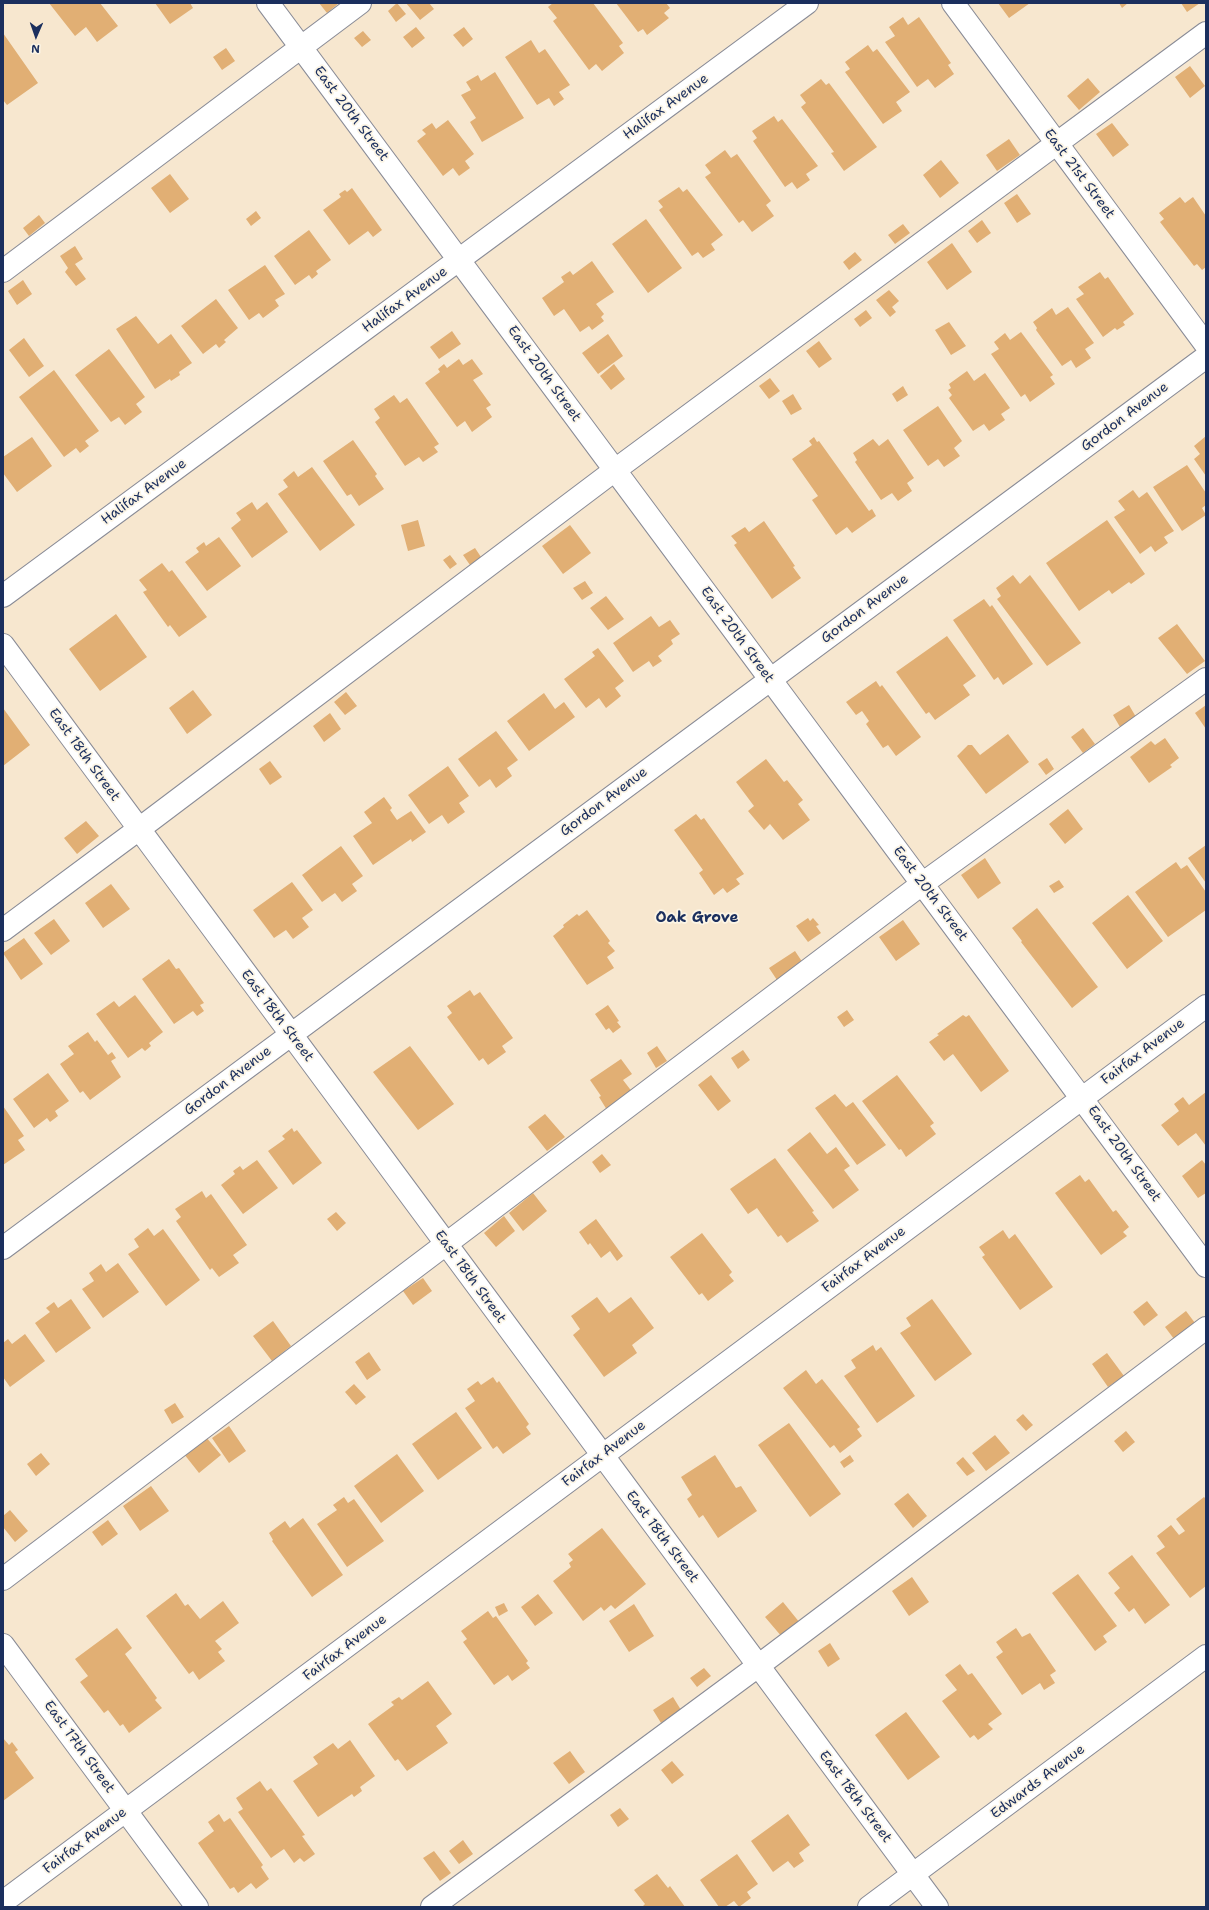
<!DOCTYPE html>
<style>
body{margin:0}
#map{position:relative;width:1209px;height:1910px;overflow:hidden;background:#f7e7cf;font-family:"Shantell Sans",sans-serif}
canvas{display:block}
.frame{position:absolute;inset:0;border:4px solid #1b2f5e;pointer-events:none}
.north{position:absolute;left:16px;top:16px;width:40px;height:40px;-webkit-text-stroke:3px #fcf5e5;paint-order:stroke;rotate:182deg;font-size:11px;font-weight:700;line-height:16px;text-align:center;color:#1b2f5e}
.north::after{content:'';display:block;margin:auto;width:14px;height:18px;background:#1b2f5e;clip-path:polygon(50% 0,100% 100%,50% 72%,0 100%)}
</style>
<div id="map">
<canvas width="1209" height="1910"></canvas>
<div class="frame"></div>
<div class="north">N</div>
</div>
<script>
const g = document.querySelector('canvas').getContext('2d');
g.lineJoin = 'round';
function fill(path, color) { g.fillStyle = color; g.fill(path, 'evenodd'); }
const shape = rows => new Path2D(rows.map(r => 'M' + r).join(''));
function trace(path, color, width, dash) { g.strokeStyle = color; g.lineWidth = width; g.lineCap = dash ? 'butt' : 'round'; g.setLineDash(dash || []); g.stroke(path); }
function label(font, color, halo, rows, align = 'center') {
  g.font = font + ' "Shantell Sans",sans-serif'; g.lineWidth = 3.5; g.setLineDash([]); g.textBaseline = 'middle'; g.strokeStyle = halo; g.fillStyle = color; for (const [text, x, y, turn = 0] of rows) {
    g.save(); g.translate(x, y); g.rotate((+turn || 0) * Math.PI / 180); g.textAlign = isNaN(turn) ? turn : align; if (halo) g.strokeText(text, 0, 0); g.fillText(text, 0, 0); g.restore();
  }
}
const building = shape([
 [49,3,100,3,118,26,97,42,86,27,75,36],
 [155,3,190,3,193,8,170,24],
 [319,3,339,3,327,13],
 [397,3,406,14,396,22,388,11],
 [406,3,429,3,434,9,420,20],
 [553,3,593,3,623,43,619,46,624,53,602,71,596,64,589,70,553,21,557,18,548,7],
 [616,3,666,3,670,8,664,13,669,18,647,35,643,29,638,32],
 [998,3,1030,3,1009,18],
 [1119,3,1128,3,1122,8],
 [1181,3,1200,3,1187,12],
 [903,17,908,25,919,17,951,63,948,65,954,74,935,88,928,79,917,87,885,42,895,36,889,27],
 [416,27,425,38,412,48,403,37],
 [464,27,473,39,463,47,453,35],
 [363,31,371,40,362,47,354,38],
 [3,33,38,83,7,105,3,100],
 [531,40,539,53,545,49,570,85,559,92,564,99,554,106,549,98,537,105,505,57],
 [868,45,873,52,877,49,910,92,896,102,902,111,883,124,845,72,850,69,845,62],
 [226,48,235,61,222,70,213,57],
 [1190,66,1205,86,1190,98,1175,77],
 [495,72,524,118,482,142,470,122,476,118,461,95,471,90,466,82,478,75,481,81],
 [1088,78,1100,92,1079,110,1067,96],
 [821,79,826,85,829,83,877,147,844,171,831,153,834,152,801,107,806,103,800,95],
 [774,116,778,122,782,119,818,166,806,174,810,180,797,189,792,182,785,187,753,141,757,138,752,131],
 [448,120,474,154,465,161,470,168,459,176,453,168,443,176,417,141,426,134,422,130,432,123,436,129],
 [1112,123,1129,145,1113,157,1096,134],
 [1009,139,1020,155,997,171,986,155],
 [725,150,731,158,737,154,771,201,766,205,774,216,752,232,743,220,739,223,705,177,711,173,705,165],
 [941,160,959,183,940,198,923,175],
 [170,174,189,199,170,213,151,188],
 [679,187,683,192,687,189,723,235,711,244,715,250,703,258,698,252,692,256,659,210,663,207,658,201],
 [352,188,382,230,373,237,368,231,349,245,323,210,341,197,339,194,345,190,347,192],
 [1017,194,1031,214,1017,223,1004,203],
 [1180,197,1185,203,1193,197,1206,216,1206,267,1202,270,1197,264,1194,266,1160,222,1164,219,1159,213],
 [256,211,261,218,251,226,246,219],
 [39,215,45,223,29,236,23,228],
 [646,219,682,268,648,293,612,244],
 [982,220,991,233,977,243,968,231],
 [903,224,910,233,895,244,888,235],
 [309,230,331,260,316,271,318,274,312,279,309,275,295,285,274,256],
 [952,243,972,272,947,290,927,262],
 [75,246,83,259,75,264,86,279,76,286,65,272,68,268,60,256],
 [855,252,862,260,849,270,843,262],
 [592,261,614,292,596,304,604,314,601,317,604,321,592,330,589,326,580,332,564,309,554,316,542,298,564,282,561,277,570,271,573,275],
 [265,265,285,294,275,300,279,306,263,318,259,313,249,320,228,290],
 [1100,272,1105,279,1108,277,1134,314,1123,322,1125,325,1117,330,1115,328,1103,337,1076,299,1084,294,1078,287],
 [23,280,32,294,17,305,8,291],
 [889,290,899,301,892,307,896,312,890,317,876,300],
 [216,299,238,328,224,340,226,342,219,348,216,344,203,354,181,326],
 [1068,307,1094,343,1085,349,1091,358,1076,368,1071,360,1062,366,1036,330,1037,328,1033,322,1052,308,1056,315],
 [866,310,872,318,860,327,854,319],
 [136,316,158,344,171,334,192,363,179,372,180,375,171,381,170,379,155,389,116,329],
 [949,322,966,346,951,355,935,330],
 [452,331,461,344,439,359,430,347],
 [1021,332,1053,375,1050,377,1055,384,1030,402,1025,394,1021,397,991,354,999,349,994,342,1005,333,1010,340],
 [608,334,623,356,598,374,582,353],
 [24,338,44,366,29,377,9,350],
 [819,341,832,359,819,368,806,351],
 [109,349,145,397,136,404,142,412,125,425,119,417,111,422,75,375],
 [459,359,463,365,472,359,483,374,473,380,491,405,486,408,492,417,472,432,465,421,457,427,425,383,440,372,438,369,444,364,447,368],
 [614,364,625,379,611,390,600,376],
 [54,370,99,431,85,441,89,446,80,453,76,448,64,457,19,397],
 [967,371,974,381,985,373,1010,408,1001,414,1005,420,989,431,984,424,973,431,949,398,952,395,948,390,951,388,949,384],
 [770,378,780,391,769,399,759,386],
 [903,386,908,395,897,402,892,394],
 [793,394,802,409,791,415,782,401],
 [394,395,400,403,407,398,439,444,434,447,438,452,423,462,419,457,405,466,375,422,380,418,374,409],
 [938,406,962,441,954,448,960,456,944,467,938,459,928,466,903,430],
 [1206,436,1206,476,1194,459,1200,454,1194,446],
 [32,437,52,466,17,492,3,473,3,457],
 [814,437,817,442,819,441,869,511,872,509,876,516,852,533,847,527,836,535,812,500,818,496,792,459,812,445,809,441],
 [873,439,879,446,888,439,914,478,907,483,912,491,898,501,892,493,881,500,855,462,857,460,853,453],
 [353,440,377,474,375,476,384,489,359,506,351,494,347,496,323,461],
 [1187,465,1206,493,1206,505,1202,508,1206,515,1182,531,1153,487],
 [312,467,355,525,320,551,278,494,288,487,283,480,294,471,298,477],
 [1133,490,1139,498,1147,492,1174,531,1164,537,1168,543,1155,552,1151,546,1140,554,1114,517,1125,510,1118,501],
 [252,502,257,510,267,502,288,532,252,558,231,528,241,520,236,513],
 [418,520,425,546,408,551,401,525],
 [1107,520,1145,574,1131,584,1129,582,1112,594,1109,590,1079,611,1046,563],
 [764,521,795,566,793,567,801,578,772,599,734,545,737,543,731,536,745,527,749,532],
 [570,525,591,553,563,574,542,546],
 [219,537,241,566,207,591,185,562,199,552,196,548,204,542,206,546],
 [475,548,481,557,470,565,463,555],
 [450,555,457,564,450,569,443,560],
 [162,563,169,572,172,570,207,617,179,637,170,625,168,627,143,592,147,590,139,580],
 [1013,575,1020,584,1030,575,1081,643,1047,666,997,599,1001,596,996,588],
 [585,581,593,593,582,600,573,588],
 [606,596,624,619,608,630,590,608],
 [984,599,990,607,992,605,1033,664,1003,685,998,677,994,680,953,620],
 [116,614,147,657,100,691,69,649],
 [651,616,659,627,670,620,680,634,671,640,673,644,658,656,662,661,653,667,649,661,633,672,613,643],
 [1177,624,1205,661,1187,674,1158,638],
 [947,636,976,676,963,685,970,695,935,720,929,712,926,714,896,672],
 [598,648,624,681,615,688,621,696,606,708,599,698,586,708,564,679,595,656,592,652],
 [876,681,880,687,882,685,921,737,896,756,888,745,883,748,866,724,869,721,862,711,856,715,846,702],
 [193,690,212,715,187,734,169,708],
 [346,692,357,706,345,715,334,702],
 [544,693,555,709,564,702,575,717,529,751,507,721],
 [1129,705,1136,717,1120,727,1113,715],
 [1206,705,1206,729,1195,713],
 [3,708,30,745,3,766],
 [330,713,341,729,324,742,313,726],
 [1083,728,1095,744,1083,753,1071,737],
 [496,731,518,760,507,768,512,776,496,788,490,779,479,787,458,759],
 [1008,734,1029,762,986,794,957,756,968,745,972,745,980,755],
 [1165,738,1179,758,1170,765,1172,767,1149,783,1130,757,1151,741,1155,745],
 [1047,758,1054,769,1046,775,1038,764],
 [766,759,784,782,787,780,803,800,798,804,810,820,783,840,770,824,764,830,748,811,754,806,736,782],
 [270,761,282,777,270,785,259,769],
 [448,766,469,796,459,803,465,812,448,824,442,815,429,824,408,795],
 [384,797,392,808,390,810,397,820,411,811,426,832,412,842,411,839,373,865,353,836,372,823,364,812],
 [1068,809,1083,829,1065,844,1049,824],
 [696,814,701,820,704,818,744,874,736,879,740,884,727,893,723,888,714,895,699,873,703,870,674,830],
 [86,821,99,836,77,854,64,838],
 [1206,845,1206,883,1188,858],
 [341,846,363,876,352,884,357,891,342,902,335,893,322,902,302,875],
 [985,858,1001,883,978,899,961,875],
 [1176,862,1181,869,1187,865,1206,892,1206,910,1168,937,1135,892],
 [1059,880,1064,887,1054,893,1049,886],
 [292,882,313,910,302,918,309,927,293,939,286,930,274,938,253,910],
 [111,884,130,909,103,928,85,903],
 [1128,895,1163,941,1127,969,1092,923],
 [1037,908,1098,987,1072,1008,1021,942,1022,941,1012,928],
 [587,910,610,941,608,943,615,951,607,957,614,968,587,985,553,936,564,927,563,925,577,914,579,916],
 [808,918,810,921,813,918,819,925,816,926,821,933,808,942,796,926],
 [54,919,70,941,51,955,34,933],
 [903,920,920,944,896,961,879,937],
 [24,938,43,964,21,980,3,953],
 [795,951,805,966,779,983,769,968],
 [169,959,176,969,179,968,204,1003,200,1005,204,1011,197,1016,193,1011,174,1024,142,979],
 [470,990,474,996,480,992,513,1038,502,1046,506,1052,488,1065,483,1058,479,1061,447,1017,452,1013,447,1006],
 [135,995,163,1032,149,1043,151,1046,145,1051,142,1048,128,1058,96,1014,114,1001,119,1007],
 [608,1005,619,1021,617,1022,621,1027,613,1033,609,1028,606,1030,595,1014],
 [847,1010,854,1020,844,1027,837,1017],
 [963,1015,966,1017,969,1015,1009,1071,981,1092,953,1054,944,1061,929,1042,939,1035,937,1034],
 [88,1032,95,1042,97,1040,108,1055,112,1052,116,1058,111,1061,121,1077,90,1100,83,1091,80,1093,60,1064,74,1054,68,1046],
 [410,1046,454,1104,418,1130,373,1072],
 [657,1046,667,1061,656,1068,647,1053],
 [743,1050,750,1060,738,1069,731,1058],
 [621,1059,632,1074,623,1080,633,1093,607,1110,599,1097,601,1096,590,1080],
 [48,1073,69,1101,55,1111,58,1116,50,1122,47,1118,34,1128,13,1099],
 [711,1075,731,1101,718,1111,698,1085],
 [897,1075,934,1123,930,1126,936,1134,906,1157,901,1149,899,1150,862,1101],
 [1206,1092,1206,1146,1196,1133,1178,1146,1161,1125,1179,1111,1174,1104,1183,1097,1189,1105],
 [835,1094,846,1107,853,1102,886,1145,857,1165,815,1108],
 [3,1106,24,1136,18,1140,25,1150,3,1165],
 [545,1114,565,1137,547,1151,528,1127],
 [292,1128,294,1132,297,1130,322,1163,293,1185,268,1151,285,1139,282,1136],
 [810,1132,827,1154,836,1147,850,1166,844,1170,859,1190,833,1209,787,1150],
 [602,1154,611,1165,600,1173,592,1162],
 [775,1158,814,1211,812,1212,819,1221,787,1243,781,1235,778,1237,757,1208,748,1214,730,1189],
 [257,1160,278,1188,243,1214,221,1185,235,1174,233,1171,240,1166,243,1170],
 [1202,1160,1206,1165,1206,1193,1198,1198,1182,1176],
 [1080,1175,1085,1182,1089,1179,1113,1212,1116,1210,1129,1227,1123,1232,1127,1236,1101,1255,1055,1193],
 [202,1191,206,1198,211,1194,247,1245,233,1255,239,1263,219,1277,212,1268,210,1270,176,1221,181,1217,175,1209],
 [533,1193,547,1211,523,1231,509,1213],
 [336,1212,346,1223,337,1231,327,1219],
 [504,1216,515,1231,496,1247,484,1233],
 [596,1219,623,1256,617,1261,610,1251,601,1258,590,1243,588,1245,579,1232],
 [148,1228,154,1236,163,1229,200,1280,166,1306,128,1254,139,1247,134,1239],
 [1003,1230,1009,1239,1015,1234,1053,1287,1020,1310,982,1257,985,1255,979,1247],
 [702,1233,732,1272,729,1275,734,1281,708,1301,702,1293,699,1295,670,1257],
 [118,1263,139,1292,103,1318,82,1289,94,1281,89,1273,101,1264,106,1272],
 [423,1278,432,1291,413,1305,403,1291],
 [597,1297,609,1313,631,1297,654,1328,632,1345,637,1353,604,1377,573,1335,580,1329,571,1316],
 [71,1299,91,1328,56,1353,35,1323,50,1312,46,1308,54,1302,58,1308],
 [932,1299,972,1354,935,1381,900,1333,911,1326,906,1318],
 [1147,1301,1158,1315,1144,1326,1133,1312],
 [1186,1311,1198,1327,1177,1343,1165,1327],
 [273,1321,291,1346,272,1361,253,1336],
 [25,1334,45,1361,10,1387,3,1377,3,1343,8,1339,12,1344],
 [873,1345,876,1351,881,1347,915,1396,877,1423,844,1376,856,1368,851,1360],
 [369,1352,381,1370,367,1380,355,1362],
 [1107,1353,1124,1376,1108,1387,1092,1364],
 [806,1370,816,1384,822,1379,860,1427,857,1429,862,1436,840,1453,834,1445,830,1448,783,1388],
 [493,1377,497,1383,499,1381,529,1424,526,1427,531,1434,503,1454,497,1446,493,1449,465,1408,475,1401,467,1389,478,1381,481,1385],
 [354,1384,366,1397,356,1405,345,1392],
 [175,1403,184,1417,172,1424,164,1410],
 [456,1412,482,1448,438,1480,412,1444],
 [1023,1414,1033,1425,1026,1431,1016,1420],
 [789,1423,841,1494,810,1517,758,1445],
 [229,1426,246,1451,229,1463,212,1438],
 [1126,1431,1135,1442,1123,1452,1114,1441],
 [995,1435,1010,1453,986,1471,972,1453],
 [206,1437,221,1455,199,1473,184,1454],
 [41,1453,50,1464,36,1476,27,1464],
 [397,1454,424,1491,381,1523,354,1486],
 [715,1455,736,1488,741,1486,757,1511,718,1538,703,1515,699,1518,687,1499,692,1495,681,1477],
 [850,1455,854,1461,844,1468,840,1462],
 [963,1457,975,1471,967,1476,956,1463],
 [151,1486,169,1511,140,1531,123,1506],
 [908,1493,927,1516,913,1528,894,1504],
 [344,1497,348,1503,354,1499,384,1541,347,1567,317,1524,337,1510,333,1505],
 [1204,1497,1206,1499,1206,1586,1190,1598,1156,1553,1165,1547,1157,1536,1171,1525,1179,1535,1185,1531,1176,1519],
 [10,1510,28,1531,15,1542,3,1527,3,1516],
 [303,1518,343,1575,312,1597,272,1541,273,1540,269,1533,285,1521,290,1528],
 [108,1520,118,1534,102,1546,92,1532],
 [602,1528,646,1584,615,1609,611,1605,604,1611,601,1607,583,1621,553,1581,571,1567,569,1563,573,1560,568,1554],
 [1132,1555,1170,1605,1145,1624,1134,1608,1129,1612,1114,1593,1120,1588,1108,1573],
 [1078,1574,1117,1626,1103,1636,1107,1642,1095,1651,1052,1593],
 [912,1577,929,1602,909,1616,892,1591],
 [176,1593,185,1606,188,1604,200,1619,223,1601,239,1623,215,1641,222,1649,218,1652,225,1661,199,1680,193,1671,189,1674,146,1616],
 [538,1594,553,1613,535,1626,521,1607],
 [783,1602,800,1623,782,1637,765,1617],
 [504,1603,508,1611,499,1616,495,1607],
 [634,1604,654,1636,629,1652,609,1621],
 [488,1611,493,1618,496,1616,528,1661,526,1663,530,1668,512,1681,508,1675,494,1685,463,1642,467,1639,461,1631],
 [117,1628,132,1648,125,1654,157,1698,155,1700,162,1708,129,1733,123,1724,120,1726,108,1710,104,1713,80,1682,88,1676,75,1659],
 [1016,1628,1022,1637,1030,1633,1056,1671,1050,1675,1055,1683,1044,1690,1040,1683,1022,1695,996,1657,1003,1652,996,1642],
 [830,1643,840,1659,828,1667,818,1651],
 [960,1664,968,1675,972,1673,1002,1714,988,1724,993,1729,978,1740,974,1735,970,1738,942,1701,957,1690,945,1675],
 [704,1668,711,1676,697,1687,690,1678],
 [428,1681,452,1714,436,1726,448,1743,407,1771,398,1759,395,1761,368,1724,394,1705,391,1702,399,1697,402,1700],
 [673,1697,681,1710,661,1723,653,1710],
 [906,1712,940,1757,908,1780,875,1735],
 [3,1738,9,1745,12,1742,18,1750,15,1752,34,1778,3,1801],
 [350,1740,375,1776,360,1787,362,1791,354,1797,352,1794,318,1817,293,1781,318,1764,313,1757,333,1743,338,1749],
 [570,1751,585,1772,569,1784,553,1763],
 [672,1761,684,1775,672,1784,661,1770],
 [260,1781,267,1791,271,1788,305,1835,302,1836,315,1854,304,1862,300,1858,294,1863,284,1849,271,1858,238,1812,243,1809,236,1798],
 [620,1808,629,1819,618,1827,610,1815],
 [219,1814,224,1822,230,1818,263,1865,261,1867,269,1879,256,1889,251,1883,238,1893,234,1887,230,1889,198,1843,214,1831,208,1822],
 [788,1814,810,1845,799,1853,804,1861,794,1868,788,1861,773,1872,751,1841],
 [463,1840,473,1854,459,1864,449,1851],
 [434,1851,451,1873,440,1881,423,1858],
 [737,1854,758,1884,747,1892,751,1898,739,1907,734,1901,725,1907,719,1907,700,1880],
 [657,1874,668,1888,670,1886,685,1907,642,1907,645,1904,634,1890]
]);
const minor = shape([
 [268,3,1206,1266],
 [953,3,1206,345],
 [3,271,360,3],
 [3,596,807,3],
 [3,645,937,1907],
 [3,930,139,829,615,470,1206,33],
 [3,1248,1206,357],
 [3,1579,922,884,1206,679],
 [3,1645,197,1907],
 [3,1902,1206,1006],
 [432,1907,758,1666,1206,1328],
 [869,1907,1206,1656]
]);
const streetNames = [
 ["Halifax Avenue",666,107,-36],
 ["East 20th Street",351,114,53],
 ["East 21st Street",1079,174,53],
 ["Halifax Avenue",405,300,-36],
 ["East 20th Street",544,374,54],
 ["Gordon Avenue",1125,417,-37],
 ["Halifax Avenue",144,492,-36],
 ["Gordon Avenue",865,609,-37],
 ["East 20th Street",737,635,54],
 ["East 18th Street",84,755,54],
 ["Gordon Avenue",604,802,-37],
 ["East 20th Street",930,894,53],
 ["East 18th Street",277,1016,53],
 ["Fairfax Avenue",1143,1052,-37],
 ["Gordon Avenue",228,1081,-37],
 ["East 20th Street",1124,1154,54],
 ["Fairfax Avenue",864,1260,-37],
 ["East 18th Street",470,1277,54],
 ["Fairfax Avenue",604,1454,-37],
 ["East 18th Street",662,1537,53],
 ["Fairfax Avenue",345,1648,-37],
 ["East 17th Street",79,1747,54],
 ["Edwards Avenue",1038,1782,-37],
 ["East 18th Street",855,1797,53],
 ["Fairfax Avenue",85,1841,-37]
];
const neighbourhoodNames = [
 ["Oak Grove",697,918]
];
fill(building, '#e1af74');
trace(minor, '#898b96', 24);
trace(minor, '#fff', 22);
label('14px', '#1b2f5e', '#fcf5e5', streetNames);
label('bold 15px', '#1b2f5e', '#fcf5e5', neighbourhoodNames);
</script>
